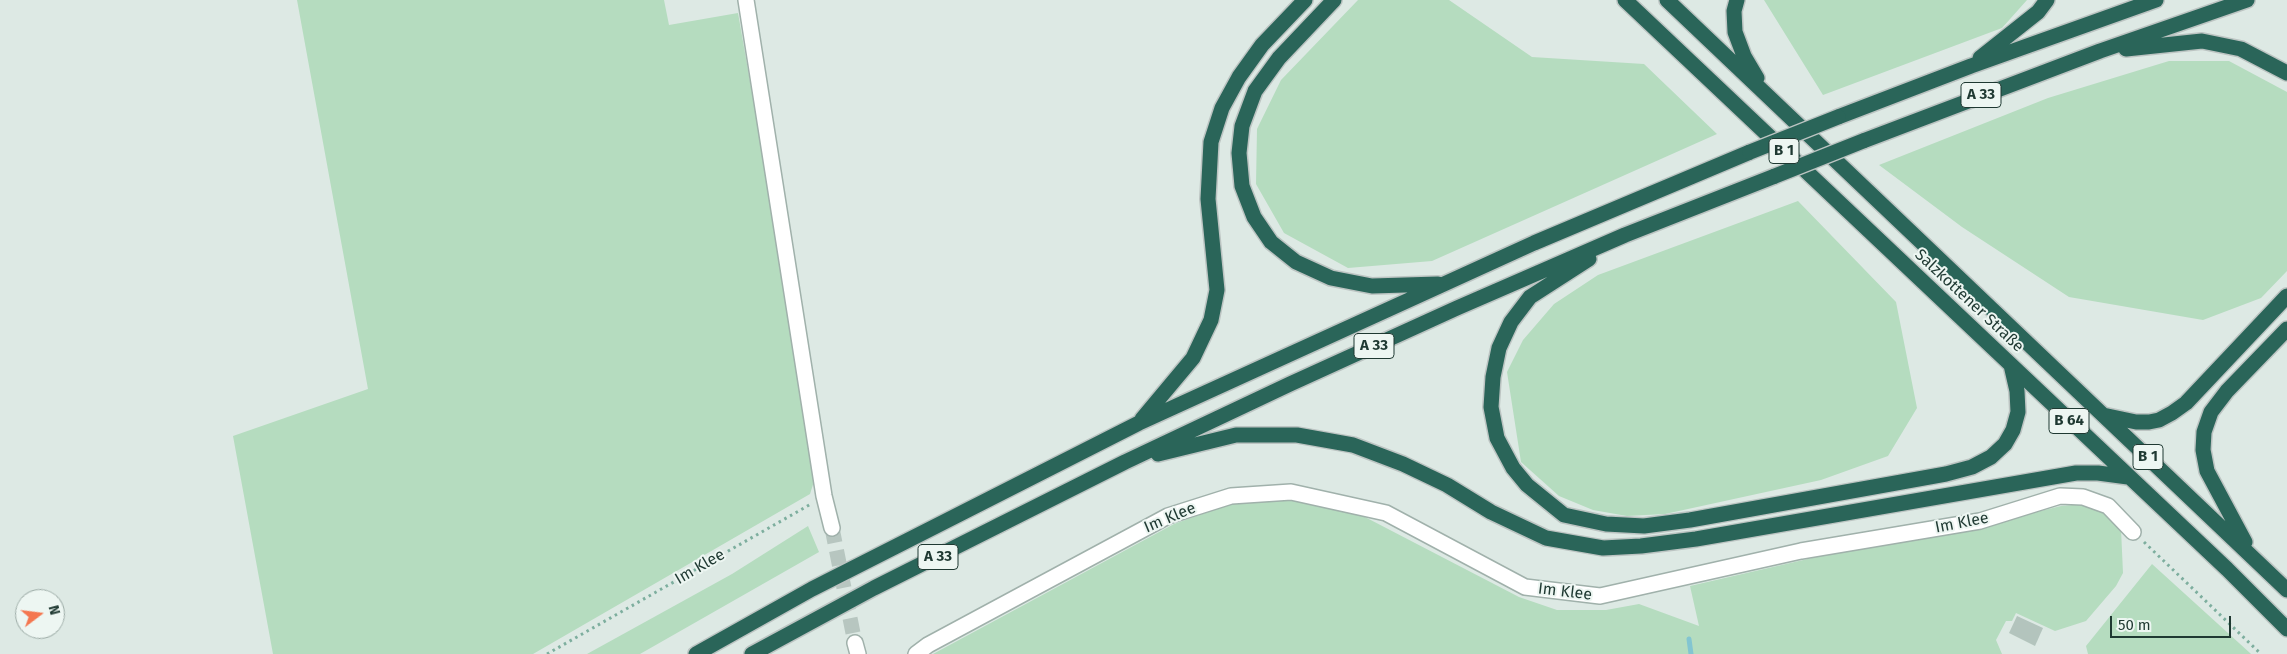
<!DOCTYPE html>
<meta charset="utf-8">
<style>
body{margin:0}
#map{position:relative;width:2287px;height:654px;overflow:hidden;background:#dde9e4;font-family:"Fira Sans",sans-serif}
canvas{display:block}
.north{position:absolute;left:15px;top:589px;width:50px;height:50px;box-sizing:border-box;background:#edf6f2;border:1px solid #9baaa5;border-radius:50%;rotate:75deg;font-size:14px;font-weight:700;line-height:20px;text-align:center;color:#1f3932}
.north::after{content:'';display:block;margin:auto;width:18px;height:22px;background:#f47750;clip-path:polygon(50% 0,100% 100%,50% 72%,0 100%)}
.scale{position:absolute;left:2110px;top:616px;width:121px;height:22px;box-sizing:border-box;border:2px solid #1f3932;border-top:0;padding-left:6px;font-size:15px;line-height:18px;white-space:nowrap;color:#1f3932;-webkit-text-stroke:4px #edf6f2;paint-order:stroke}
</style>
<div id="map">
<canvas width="2287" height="654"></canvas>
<div class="north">N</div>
<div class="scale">50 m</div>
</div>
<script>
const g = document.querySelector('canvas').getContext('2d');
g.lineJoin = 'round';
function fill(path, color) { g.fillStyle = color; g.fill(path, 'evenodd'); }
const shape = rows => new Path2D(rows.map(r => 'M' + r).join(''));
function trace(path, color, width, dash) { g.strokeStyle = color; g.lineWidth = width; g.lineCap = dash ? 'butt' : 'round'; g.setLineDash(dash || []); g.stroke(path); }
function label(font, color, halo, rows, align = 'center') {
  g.font = font + ' "Fira Sans",sans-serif'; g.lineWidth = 4; g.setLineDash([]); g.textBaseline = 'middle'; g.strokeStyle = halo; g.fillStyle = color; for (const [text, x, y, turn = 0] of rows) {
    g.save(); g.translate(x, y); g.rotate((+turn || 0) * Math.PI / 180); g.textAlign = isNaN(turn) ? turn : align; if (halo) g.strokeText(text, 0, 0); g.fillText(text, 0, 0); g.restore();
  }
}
const green = shape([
 [297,0,664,0,669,25,738,13,818,469,810,494,533,654,273,654,233,436,368,389],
 [1358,0,1449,0,1532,57,1644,64,1717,134,1432,261,1348,268,1284,233,1256,184,1257,129,1281,80],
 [1764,0,2027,0,2002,28,1823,95],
 [2169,61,2229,61,2287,92,2287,271,2261,298,2203,320,2069,297,1962,227,1879,165,2048,98],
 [1798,201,1896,302,1917,408,1888,456,1821,480,1665,514,1627,516,1593,510,1559,496,1521,462,1507,372,1523,340,1554,304,1598,275],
 [1293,500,1363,516,1519,597,1557,610,1606,610,1639,604,1699,626,1690,586,1860,547,1983,525,2061,506,2083,504,2102,510,2121,529,2123,573,2116,586,2086,621,2055,631,2016,613,2012,621,2006,621,1996,640,2002,654,933,654,1174,524,1233,503],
 [808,526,819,552,640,654,587,654,732,574],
 [2152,564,2250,653,2251,654,2088,654,2086,646]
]);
const stream = shape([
 [1689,639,1691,654]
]);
const building = shape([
 [2017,616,2043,628,2035,646,2009,633]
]);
const minorTunnel = shape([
 [832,528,855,643]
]);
const path = shape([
 [2144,542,2261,654],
 [547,654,811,504]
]);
const minor = shape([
 [746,0,824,496,832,528],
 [855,643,858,654],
 [916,654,928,645,1168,516,1231,496,1291,492,1386,513,1525,587,1600,596,1801,551,1980,521,2060,496,2083,497,2108,506,2133,532]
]);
const highway = shape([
 [1334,0,1279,58,1255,91,1242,126,1239,153,1242,186,1254,217,1271,242,1296,262,1331,278,1372,286,1438,284],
 [1625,0,2227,569,2287,629],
 [1667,0,2287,590],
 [1737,0,1734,11,1735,32,1744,56,1757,78],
 [2126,49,2202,41,2241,49,2287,73],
 [1980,58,2038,12,2047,0],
 [1838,117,1971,66,2156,0],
 [1863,141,2100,51,2247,0],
 [1589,259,1530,297,1511,322,1499,348,1493,377,1491,407,1497,438,1513,468,1527,485,1564,515,1606,524,1644,526,1690,520,1946,474,1972,467,1991,457,2005,444,2013,430,2018,412,2017,391,2011,365],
 [2103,415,2136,422,2149,422,2159,420,2172,413,2186,403,2287,296],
 [1142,419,1193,358,1211,320,1217,290,1208,199,1211,142,1222,108,1239,77,1262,45,1305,0],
 [1158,454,1236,435,1297,435,1353,445,1403,464,1447,485,1491,512,1546,538,1603,548,1641,546,1696,539,2076,473,2098,473,2128,477],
 [2245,542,2207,471,2203,450,2204,432,2211,412,2227,391,2287,329],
 [696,654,812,589,1139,423,1534,243,1750,152],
 [752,654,874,588,1125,462,1290,384,1457,308,1625,235,1775,176]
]);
const highwayBridge = shape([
 [1750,152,1838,117],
 [1775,176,1863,141]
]);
const shields = [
 [1981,95,40],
 [1784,151,30],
 [1374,346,40],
 [2069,421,40],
 [2148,457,30],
 [938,557,40]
];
const shieldNames = [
 ["A 33",1981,95],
 ["B 1",1784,151],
 ["A 33",1374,346],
 ["B 64",2069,421],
 ["B 1",2148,457],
 ["A 33",938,557]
];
const streetNames = [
 ["Salzkottener Straße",1969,301,43],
 ["Im Klee",1170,518,-23],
 ["Im Klee",1962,523,-11],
 ["Im Klee",700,567,-30],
 ["Im Klee",1565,592,7]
];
fill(green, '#b5dcbf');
trace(stream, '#83c5d1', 5);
fill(building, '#b3c4bd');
trace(minorTunnel, '#b7c6c0', 15, [15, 8]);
trace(minor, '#a0b1ab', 18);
trace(highway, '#bcc4c2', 18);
trace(path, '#7dae9e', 3, [2.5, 4]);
trace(minor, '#fff', 15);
trace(highway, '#2a6559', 15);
trace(highwayBridge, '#bcc4c2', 18, []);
trace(highwayBridge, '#2a6559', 15);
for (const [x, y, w] of shields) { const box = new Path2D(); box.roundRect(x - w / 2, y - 12.5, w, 25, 4); g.fillStyle = '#edf6f2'; g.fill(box); trace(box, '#1f3932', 1); }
label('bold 15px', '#1f3932', null, shieldNames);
label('16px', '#1f3932', '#edf6f2', streetNames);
</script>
